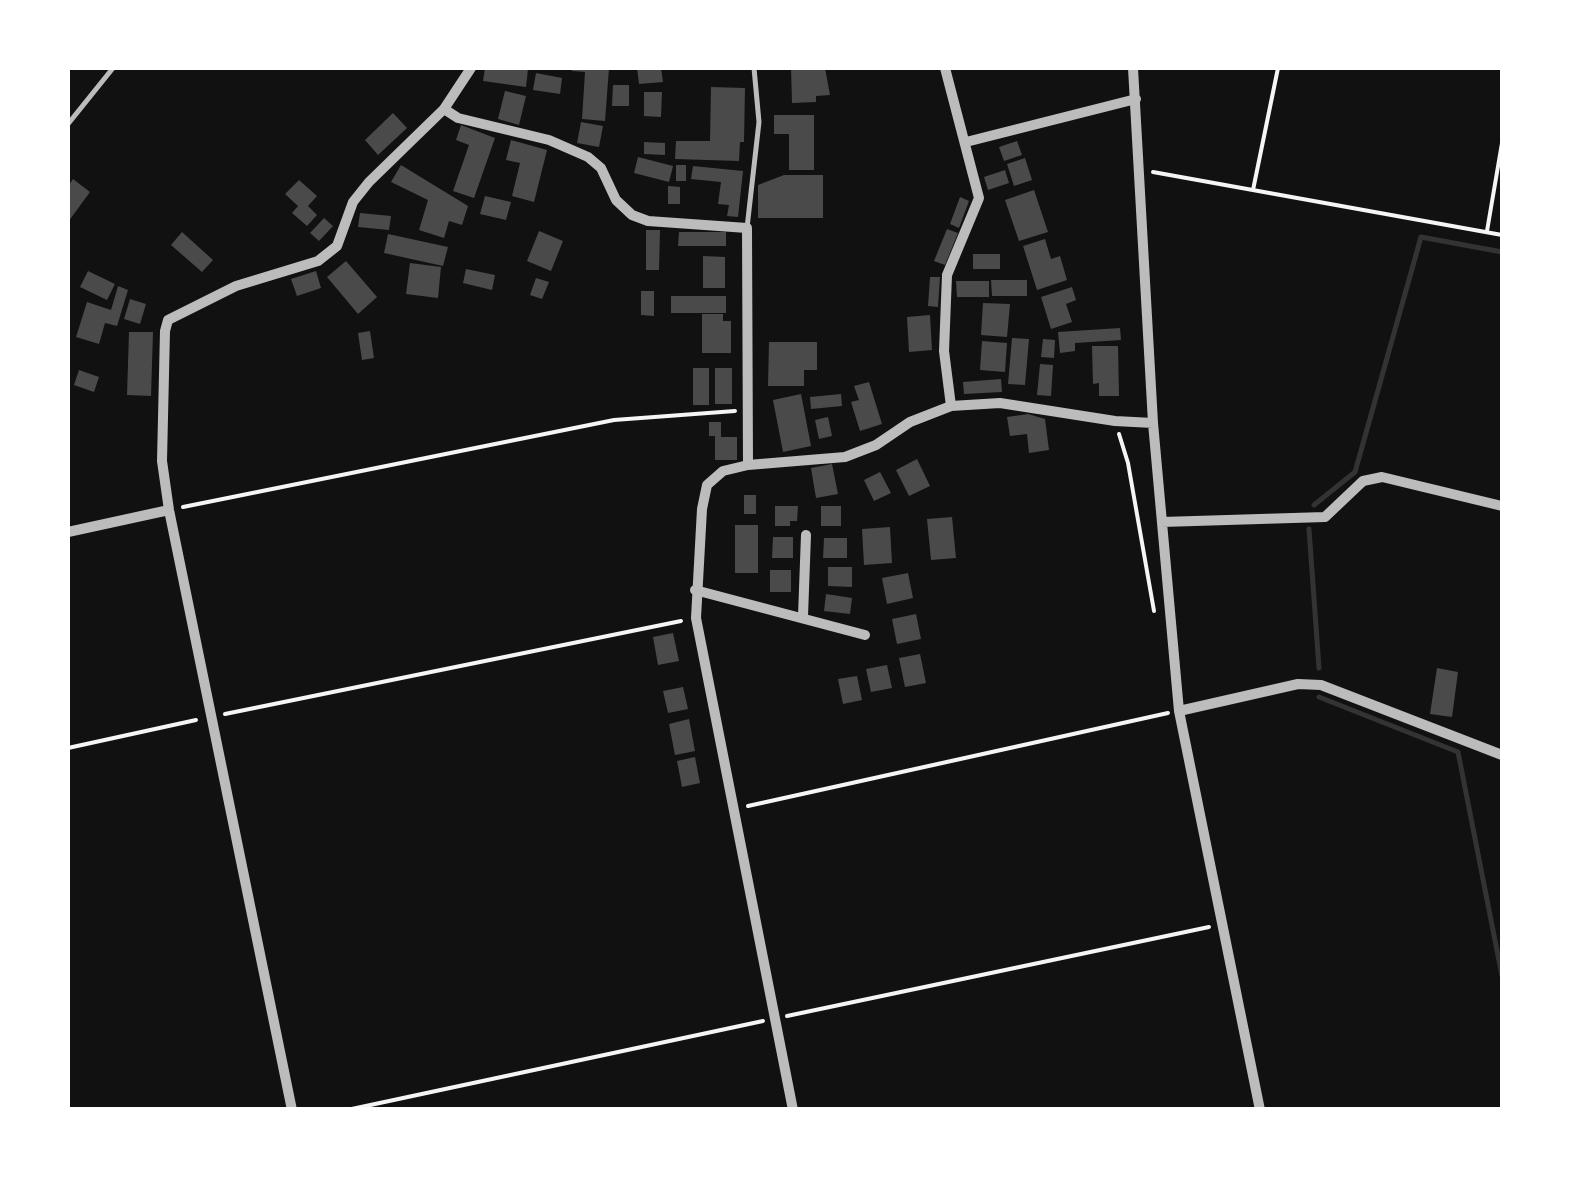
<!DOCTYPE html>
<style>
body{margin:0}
#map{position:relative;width:1570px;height:1177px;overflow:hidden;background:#111;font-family:Quicksand,sans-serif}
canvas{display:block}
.frame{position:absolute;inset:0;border:70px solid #fff;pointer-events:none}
</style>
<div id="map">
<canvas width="1570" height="1177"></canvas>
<div class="frame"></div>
</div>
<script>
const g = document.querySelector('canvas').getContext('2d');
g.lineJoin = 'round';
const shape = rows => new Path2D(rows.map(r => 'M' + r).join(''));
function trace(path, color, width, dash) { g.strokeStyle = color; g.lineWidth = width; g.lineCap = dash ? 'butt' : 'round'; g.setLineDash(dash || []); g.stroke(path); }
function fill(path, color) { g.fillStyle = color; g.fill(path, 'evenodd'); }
const stream = shape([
 [1314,505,1355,472,1421,237,1502,252],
 [1309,529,1319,668],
 [1319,697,1458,752,1502,976]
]);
const building = shape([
 [485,68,528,69,526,87,483,81],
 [572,68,609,68,605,121,582,119,585,72,572,71],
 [637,68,661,68,663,82,639,84],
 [791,68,825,68,830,95,816,96,816,102,792,103],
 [536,73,562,78,560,94,533,90],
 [613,85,629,85,629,106,612,106],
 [711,87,745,88,744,142,740,142,739,161,675,159,676,141,710,141],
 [505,91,526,96,519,125,498,119],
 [644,92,662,92,661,117,644,116],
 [393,113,407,128,378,155,365,140],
 [774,115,814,115,814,170,789,170,789,134,774,134],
 [581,122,603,126,599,147,577,143],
 [461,125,495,138,474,198,453,191,469,145,456,140],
 [511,140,547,150,534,202,512,196,520,163,506,160],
 [1017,141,1022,155,1004,161,999,147],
 [644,142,665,143,665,155,644,154],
 [638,157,673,166,669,182,634,173],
 [1025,158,1032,180,1014,186,1007,164],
 [401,165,468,206,462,225,449,221,444,238,419,230,428,200,391,182],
 [676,165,686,165,686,181,676,181],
 [693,166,743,171,738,217,727,216,729,205,718,204,721,182,691,179],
 [1005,170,1009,183,988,190,984,177],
 [784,175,823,175,823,218,758,218,758,185],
 [73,179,90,192,68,222,68,186],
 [299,180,317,196,308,206,317,215,307,226,292,213,298,206,285,194],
 [668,186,680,187,680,204,668,204],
 [1034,190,1048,232,1019,241,1005,200],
 [485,196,511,202,506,220,480,214],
 [960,197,969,201,959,228,950,224],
 [360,213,391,216,389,230,358,227],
 [324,218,333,226,319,241,310,233],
 [947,229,958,233,945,265,934,261],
 [646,230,660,230,659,270,646,270],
 [539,231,563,241,551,271,527,261],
 [182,232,213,260,202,272,171,245],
 [679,232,726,232,726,246,678,246],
 [388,234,448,247,443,266,384,253],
 [1045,239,1051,259,1060,256,1067,280,1037,290,1023,246],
 [973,254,1000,254,1000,269,973,269],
 [703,256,725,257,725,288,703,288],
 [346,261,377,297,358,314,327,277],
 [410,263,441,267,438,298,406,294],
 [466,269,495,275,492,290,463,283],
 [88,271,115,284,107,300,80,287],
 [316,271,321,288,297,296,291,279],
 [930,277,940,277,938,307,928,306],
 [536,278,549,282,542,299,530,295],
 [991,280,1027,280,1027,296,992,296],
 [956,281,989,281,989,297,957,297],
 [118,286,128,290,117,326,105,323,99,344,76,337,87,302,111,310],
 [1072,287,1076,300,1066,304,1072,322,1051,329,1041,297],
 [641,291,654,291,654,316,641,315],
 [671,296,726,296,726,313,671,313],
 [130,299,146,304,140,324,124,319],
 [983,303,1010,304,1007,337,981,335],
 [702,314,723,314,723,321,731,321,731,353,702,353],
 [930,315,932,350,909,352,907,317],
 [1120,328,1121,340,1075,343,1075,351,1060,353,1058,332],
 [370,331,374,358,362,360,358,333],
 [129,332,153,332,151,396,127,395],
 [1012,338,1029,339,1025,385,1008,384],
 [1043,339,1055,340,1054,358,1041,357],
 [982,341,1007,343,1005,372,980,370],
 [769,342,817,342,817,370,804,370,804,386,768,386],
 [1092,346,1118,346,1119,396,1099,396,1099,383,1093,384],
 [1040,364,1053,365,1051,396,1037,395],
 [693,368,709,368,709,405,693,405],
 [715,368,732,368,732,404,715,404],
 [79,370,99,377,94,392,74,385],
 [1001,379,1002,392,964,394,963,382],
 [869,382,882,424,860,431,851,402,859,400,854,386],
 [801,394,811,446,783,452,773,400],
 [841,394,842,406,811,409,810,397],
 [1028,414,1045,419,1049,450,1029,453,1027,434,1010,436,1007,417],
 [828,417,832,436,819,439,815,420],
 [709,422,721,422,721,437,737,437,737,460,715,460,715,436,709,436],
 [917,459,930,486,909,496,896,470],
 [832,464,838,494,816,498,811,468],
 [880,472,891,493,874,501,864,480],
 [744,495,756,495,756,514,744,514],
 [775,506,798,506,797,521,790,521,790,526,775,526],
 [821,506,841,506,841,526,821,526],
 [952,517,956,558,931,560,927,519],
 [735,525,758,525,758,573,735,573],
 [890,527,892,563,864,565,862,529],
 [773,537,793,537,793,558,772,558],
 [824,538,847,538,847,558,823,558],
 [828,567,852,567,852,587,828,586],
 [770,570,791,570,791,592,770,592],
 [908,573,913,598,887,604,882,578],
 [826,594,852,598,850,614,824,611],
 [916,614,921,639,897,644,892,619],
 [673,633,679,661,658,665,653,637],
 [920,654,926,683,905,687,899,658],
 [887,665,892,688,871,692,866,669],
 [1437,668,1458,672,1452,717,1430,714],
 [857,676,862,700,843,704,838,679],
 [683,687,688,709,668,713,663,691],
 [689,719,695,751,675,755,669,724],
 [695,757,700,783,682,787,677,761]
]);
const path = shape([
 [1153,172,1502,235],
 [1253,190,1278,68],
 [1487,231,1502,143],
 [1119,434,1128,463,1154,611],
 [183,507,614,420,735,411],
 [225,714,681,621],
 [68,748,196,720],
 [748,806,1168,713],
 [787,1016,1209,927],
 [347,1110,763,1021]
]);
const service = shape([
 [68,124,113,68],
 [747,228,759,122,754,68]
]);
const minor = shape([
 [945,68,979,198,947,275,944,351,951,406],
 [1133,68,1153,423,1179,711,1260,1110],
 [444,109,458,118,549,140,588,157,601,168,616,200,632,215,648,221,747,228,748,465],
 [966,142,1136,99],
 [1162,522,1325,517,1363,481,1382,477,1502,506],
 [68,532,169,510],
 [695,590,865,635],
 [803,616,806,535],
 [1179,711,1298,684,1321,685,1502,755],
 [292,1110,169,510,162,461,165,331,168,320,236,286,318,261,337,246,353,202,369,182,444,109,471,68],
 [793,1110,696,618,702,509,707,485,723,471,748,465,845,457,876,445,910,422,951,406,1000,403,1115,421,1153,423]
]);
trace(stream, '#333', 5);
fill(building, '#4a4a4a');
trace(path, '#f5f5f5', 4);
trace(service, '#bcbcbc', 5);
trace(minor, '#bcbcbc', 10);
</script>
